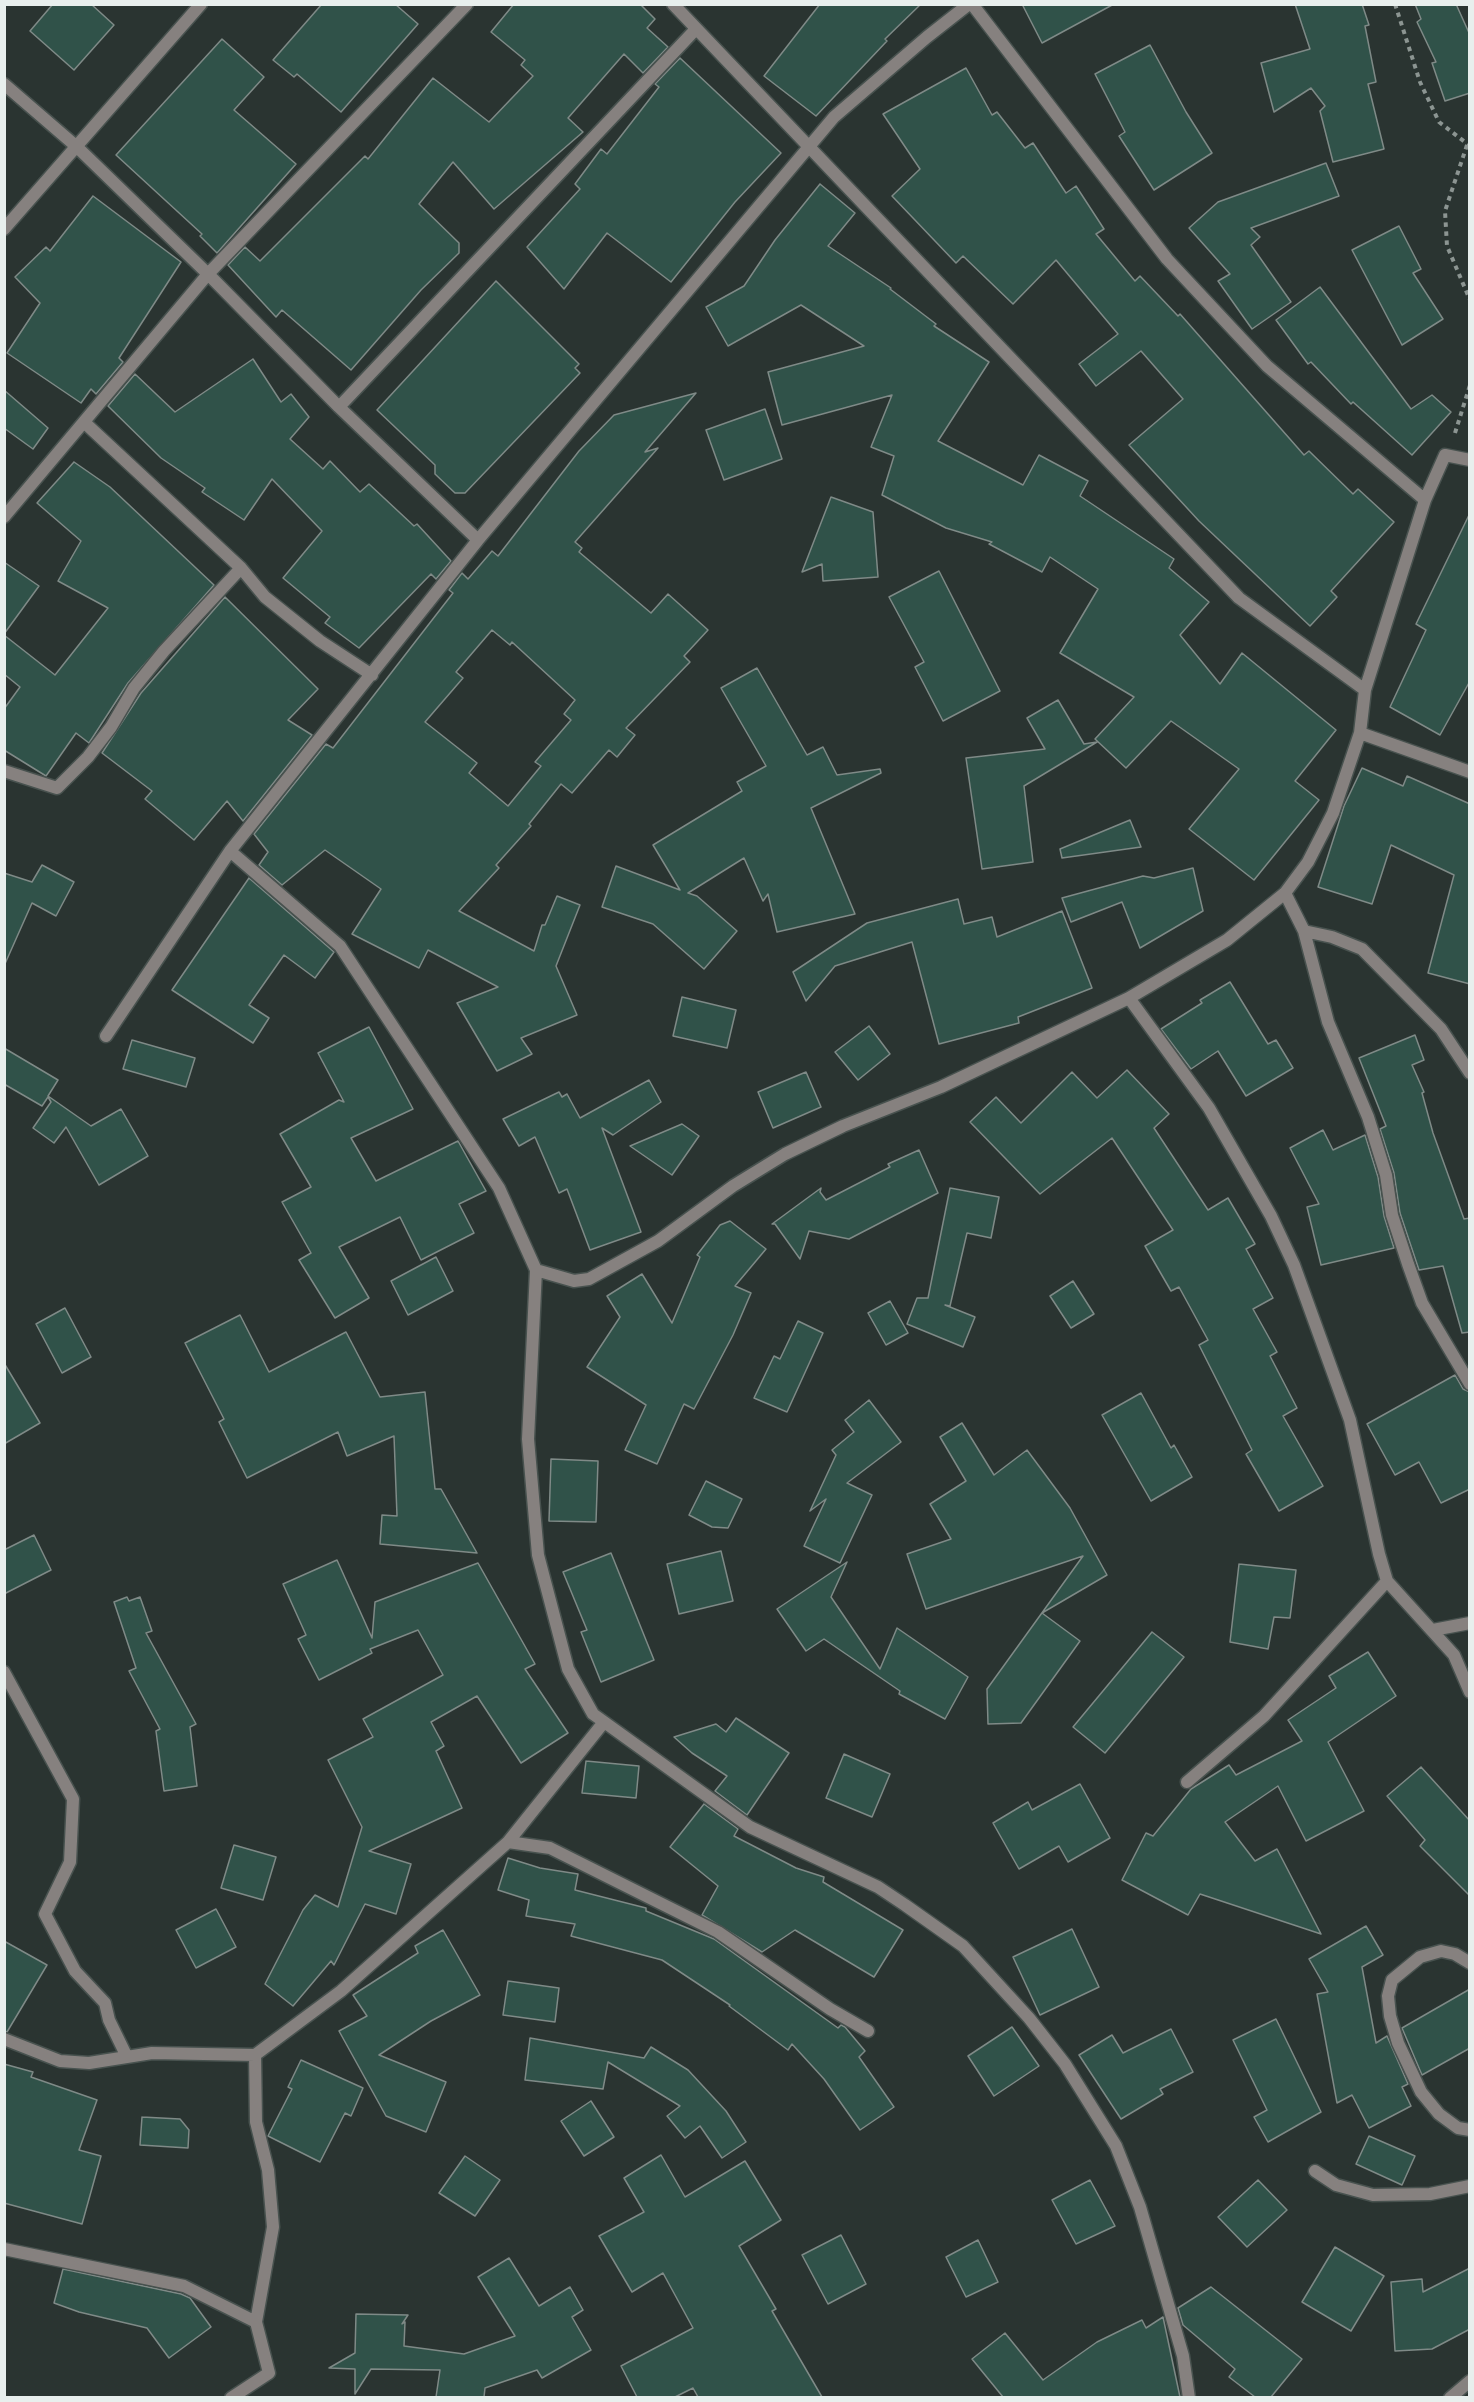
<!DOCTYPE html>
<style>
body{margin:0}
#map{position:relative;width:1474px;height:2402px;overflow:hidden;background:#2a3431;font-family:Arial,sans-serif}
canvas{display:block}
.frame{position:absolute;inset:0;border:6px solid #e8efed;pointer-events:none}
</style>
<div id="map">
<canvas width="1474" height="2402"></canvas>
<div class="frame"></div>
</div>
<script>
const g = document.querySelector('canvas').getContext('2d');
g.lineJoin = 'round';
function fill(path, color) { g.fillStyle = color; g.fill(path, 'evenodd'); }
const shape = rows => new Path2D(rows.map(r => 'M' + r).join(''));
function trace(path, color, width, dash) { g.strokeStyle = color; g.lineWidth = width; g.lineCap = dash ? 'butt' : 'round'; g.setLineDash(dash || []); g.stroke(path); }
const building = shape([
 [53,4,91,4,114,25,74,70,30,31,53,4],
 [322,4,395,4,418,24,341,112,297,74,294,77,273,60,322,4],
 [514,4,640,4,655,19,647,28,668,47,643,73,624,54,568,118,583,132,494,209,453,162,419,204,459,243,459,253,421,290,351,370,282,310,276,317,228,265,245,247,260,261,365,156,368,159,433,78,489,122,533,76,521,65,525,60,491,32,514,4],
 [820,4,921,4,885,39,887,41,816,116,764,76,820,4],
 [1022,4,1114,4,1042,43,1022,4],
 [1295,4,1362,4,1369,25,1365,26,1376,82,1368,84,1384,149,1333,162,1320,111,1325,106,1311,88,1274,112,1261,63,1310,49,1295,4],
 [1415,4,1456,4,1470,35,1470,93,1445,101,1432,63,1436,62,1417,22,1421,19,1415,4],
 [222,39,264,77,234,110,296,164,217,253,200,236,202,234,116,155,222,39],
 [1150,45,1186,112,1212,153,1154,190,1119,136,1125,132,1095,74,1150,45],
 [680,58,781,153,735,202,671,282,607,233,564,289,527,247,580,189,575,184,601,149,607,154,659,87,655,84,680,58],
 [966,68,992,115,997,112,1025,148,1033,143,1066,193,1076,186,1104,229,1096,234,1135,281,1140,276,1178,316,1180,314,1304,455,1309,451,1353,494,1358,489,1394,522,1331,591,1337,597,1310,626,1199,521,1129,445,1183,399,1141,351,1096,386,1079,364,1118,334,1056,260,1013,304,963,256,956,263,892,196,920,169,883,114,966,68],
 [1326,163,1339,196,1251,228,1260,237,1251,245,1291,302,1252,329,1218,281,1230,274,1189,228,1218,202,1326,163],
 [820,184,855,213,828,246,891,288,890,289,936,324,934,326,989,362,938,441,1023,485,1039,455,1088,481,1080,496,1174,559,1169,568,1209,602,1180,635,1220,684,1242,653,1336,730,1295,781,1319,800,1254,880,1189,829,1239,769,1171,721,1126,768,1095,739,1134,697,1060,653,1098,589,1050,557,1042,572,989,544,992,542,946,528,882,495,894,456,871,447,892,395,782,425,768,372,864,346,801,305,728,346,706,307,744,286,775,240,820,184],
 [93,196,181,262,119,358,123,362,96,394,91,389,81,403,7,353,40,303,15,277,46,247,50,251,93,196],
 [1399,226,1421,269,1413,273,1443,319,1402,345,1352,250,1399,226],
 [496,281,579,364,575,368,580,373,465,493,455,493,435,474,435,465,377,410,496,281],
 [1320,287,1411,409,1432,395,1451,412,1412,455,1353,402,1351,404,1311,362,1308,364,1276,320,1320,287],
 [253,359,281,402,291,394,309,417,290,439,323,469,330,461,360,492,369,484,414,526,417,524,451,561,436,579,431,574,359,648,325,623,330,617,283,578,322,531,272,479,244,520,202,492,205,488,161,458,108,406,135,374,175,412,253,359],
 [4,390,48,428,33,449,4,428,4,390],
 [696,393,645,452,658,448,575,542,582,548,579,552,651,613,668,594,708,630,684,656,690,662,626,728,635,735,617,757,609,750,572,793,561,784,529,824,531,826,496,865,499,868,459,911,534,951,542,925,545,925,557,896,580,905,556,966,577,1015,521,1038,532,1054,497,1071,457,1003,498,987,428,950,419,968,352,934,381,889,325,850,282,885,259,865,268,852,254,834,326,744,333,748,453,593,449,590,462,573,468,579,492,551,498,556,579,451,614,415,696,393],
 [492,630,510,645,512,642,575,700,564,714,571,720,535,762,541,766,508,806,469,773,477,763,425,722,463,678,456,672,492,630],
 [765,409,782,459,724,480,706,430,765,409],
 [74,462,110,487,214,585,128,683,89,743,76,733,46,776,4,750,4,709,20,687,4,674,4,635,55,675,108,608,58,581,81,541,37,503,74,462],
 [831,497,873,512,878,577,823,581,822,564,802,572,831,497],
 [1470,513,1470,681,1440,735,1390,707,1426,630,1416,624,1470,513],
 [4,562,39,586,4,634,4,562],
 [939,571,1000,691,943,721,915,667,924,662,889,597,939,571],
 [225,597,318,689,288,720,312,735,243,821,227,801,194,840,145,799,152,791,102,753,141,693,225,597],
 [757,668,807,755,823,747,837,775,880,769,881,773,811,808,855,914,777,932,768,894,763,901,744,858,688,893,697,896,737,931,704,969,653,924,602,907,616,866,680,890,653,845,742,791,737,782,766,766,721,688,757,668],
 [1058,700,1084,744,1097,742,1024,786,1033,862,982,869,966,758,1045,749,1027,718,1058,700],
 [1362,768,1403,786,1407,776,1470,804,1470,984,1428,973,1454,875,1391,845,1372,904,1318,887,1344,806,1362,768],
 [1130,820,1141,847,1062,858,1060,849,1130,820],
 [42,865,74,882,56,916,32,903,4,966,4,873,32,882,42,865],
 [1193,868,1203,911,1140,948,1122,902,1071,922,1062,898,1143,876,1154,878,1193,868],
 [249,878,334,952,315,978,284,955,249,1005,269,1018,253,1043,172,990,249,878],
 [958,899,964,924,992,917,997,937,1062,911,1092,988,1018,1017,1019,1023,939,1044,912,942,835,966,806,1001,793,972,867,923,958,899],
 [1230,982,1268,1044,1276,1040,1293,1068,1246,1096,1218,1051,1191,1069,1161,1029,1202,1003,1200,1000,1230,982],
 [682,997,736,1010,727,1048,673,1036,682,997],
 [869,1026,890,1054,858,1080,835,1052,869,1026],
 [369,1027,413,1109,351,1138,376,1181,458,1141,486,1191,459,1204,474,1233,421,1260,400,1217,339,1247,369,1298,335,1318,299,1260,311,1253,282,1202,311,1187,280,1134,339,1100,344,1102,318,1053,369,1027],
 [1415,1035,1424,1060,1412,1065,1424,1092,1422,1093,1433,1133,1464,1219,1470,1218,1470,1332,1462,1333,1443,1266,1419,1270,1400,1213,1394,1173,1380,1129,1386,1126,1359,1058,1415,1035],
 [132,1040,195,1058,186,1087,123,1069,132,1040],
 [4,1048,58,1080,48,1096,91,1126,121,1109,148,1156,99,1185,66,1127,54,1143,33,1128,51,1102,48,1097,42,1106,4,1084,4,1048],
 [1127,1070,1169,1114,1154,1128,1208,1210,1228,1198,1255,1244,1246,1249,1273,1298,1253,1309,1277,1352,1270,1356,1297,1408,1283,1416,1323,1486,1279,1511,1246,1454,1252,1450,1199,1345,1208,1340,1179,1287,1171,1291,1145,1246,1173,1230,1112,1138,1040,1194,970,1122,996,1097,1021,1123,1072,1072,1097,1098,1127,1070],
 [806,1072,821,1107,773,1128,758,1092,806,1072],
 [649,1080,661,1102,613,1135,602,1128,641,1232,590,1250,567,1189,559,1193,535,1137,519,1146,503,1119,559,1092,562,1097,567,1094,580,1118,649,1080],
 [682,1124,699,1136,672,1175,630,1146,682,1124],
 [1323,1130,1333,1150,1365,1135,1378,1177,1384,1216,1394,1248,1321,1265,1307,1207,1319,1204,1290,1148,1323,1130],
 [919,1150,938,1193,849,1239,809,1231,800,1259,775,1224,772,1224,821,1188,820,1192,826,1200,890,1167,888,1164,919,1150],
 [950,1188,999,1197,991,1238,967,1233,950,1306,945,1305,975,1317,963,1347,907,1324,917,1298,928,1298,950,1188],
 [730,1221,766,1249,735,1286,751,1293,733,1335,694,1409,684,1404,657,1464,625,1450,646,1405,587,1367,620,1317,607,1296,642,1274,672,1323,700,1257,697,1255,720,1225,730,1221],
 [436,1257,453,1291,408,1315,391,1281,436,1257],
 [1073,1281,1094,1314,1071,1328,1050,1296,1073,1281],
 [890,1301,908,1333,886,1345,868,1313,890,1301],
 [65,1308,91,1357,62,1373,36,1324,65,1308],
 [240,1315,269,1372,346,1332,380,1397,425,1392,435,1489,441,1489,477,1553,380,1544,382,1515,397,1516,394,1436,347,1456,338,1432,247,1478,219,1422,224,1419,185,1343,240,1315],
 [798,1321,823,1333,787,1412,754,1398,774,1356,780,1359,798,1321],
 [4,1363,40,1423,4,1444,4,1363],
 [1455,1375,1463,1389,1470,1392,1470,1489,1441,1503,1419,1462,1395,1475,1367,1424,1455,1375],
 [1141,1393,1171,1448,1174,1445,1192,1477,1151,1501,1102,1415,1141,1393],
 [869,1400,901,1442,847,1483,872,1495,840,1563,804,1546,826,1499,810,1511,836,1455,832,1450,854,1432,845,1420,869,1400],
 [962,1423,994,1475,1027,1450,1070,1508,1107,1575,1042,1613,1080,1641,1021,1723,988,1724,987,1689,1083,1556,926,1609,907,1554,951,1539,930,1504,966,1481,940,1437,962,1423],
 [551,1459,598,1461,596,1522,549,1521,551,1459],
 [706,1481,742,1499,728,1528,712,1527,689,1515,706,1481],
 [34,1535,51,1570,4,1594,4,1550,34,1535],
 [721,1551,733,1601,679,1614,667,1564,721,1551],
 [611,1553,654,1660,601,1682,581,1632,587,1630,563,1572,611,1553],
 [337,1560,372,1638,375,1602,478,1563,535,1664,525,1669,568,1733,521,1763,477,1696,431,1722,444,1746,436,1751,462,1808,369,1851,411,1864,396,1914,365,1904,334,1965,331,1961,293,2006,265,1984,303,1910,315,1895,338,1907,362,1827,328,1760,373,1737,363,1719,443,1675,418,1630,370,1649,372,1653,319,1680,298,1639,306,1635,283,1584,337,1560],
 [847,1562,831,1597,880,1669,897,1628,968,1677,945,1719,899,1694,900,1691,824,1639,806,1651,777,1609,847,1562],
 [1239,1564,1296,1570,1290,1618,1274,1617,1268,1649,1230,1642,1239,1564],
 [127,1597,129,1601,140,1597,152,1631,146,1633,196,1724,190,1727,197,1786,164,1791,156,1731,160,1729,129,1671,136,1668,114,1602,127,1597],
 [1152,1632,1184,1657,1105,1753,1073,1727,1152,1632],
 [1368,1652,1396,1696,1328,1742,1364,1811,1306,1841,1278,1786,1225,1822,1255,1861,1277,1849,1321,1934,1200,1894,1188,1915,1122,1880,1146,1833,1153,1836,1191,1789,1229,1765,1236,1775,1302,1741,1288,1720,1336,1688,1329,1676,1368,1652],
 [736,1718,789,1753,747,1815,715,1791,727,1776,692,1753,674,1737,716,1724,726,1732,736,1718],
 [844,1754,890,1774,872,1817,826,1798,844,1754],
 [586,1761,639,1766,636,1798,582,1793,586,1761],
 [1421,1767,1470,1821,1470,1896,1420,1846,1425,1840,1387,1796,1421,1767],
 [1080,1784,1110,1838,1068,1862,1059,1846,1019,1869,993,1823,1028,1802,1032,1810,1080,1784],
 [704,1804,738,1829,734,1836,796,1868,824,1877,823,1882,903,1930,874,1977,795,1930,762,1952,702,1915,718,1886,670,1847,704,1804],
 [234,1845,276,1857,263,1900,221,1888,234,1845],
 [508,1858,540,1868,578,1874,575,1890,646,1908,646,1911,714,1939,838,2028,841,2025,845,2027,865,2051,859,2057,894,2107,860,2130,824,2079,792,2044,788,2050,729,2006,730,2005,662,1960,571,1936,575,1924,526,1916,529,1900,498,1890,508,1858],
 [216,1909,236,1947,196,1968,176,1930,216,1909],
 [1366,1926,1383,1955,1362,1967,1376,2043,1387,2036,1408,2084,1402,2087,1411,2106,1369,2128,1352,2095,1337,2103,1317,1994,1328,1992,1309,1959,1366,1926],
 [1072,1929,1099,1987,1040,2015,1013,1957,1072,1929],
 [443,1930,480,1995,431,2021,379,2055,446,2082,426,2132,386,2116,339,2031,367,2016,353,1995,418,1953,415,1946,443,1930],
 [4,1941,47,1965,7,2032,4,2031,4,1941],
 [508,1981,559,1988,555,2022,503,2015,508,1981],
 [1470,1989,1470,2048,1422,2075,1402,2028,1470,1989],
 [1276,2019,1321,2112,1268,2142,1254,2117,1267,2110,1233,2040,1276,2019],
 [1012,2027,1039,2066,994,2096,968,2056,1012,2027],
 [1171,2029,1193,2072,1160,2089,1163,2094,1121,2119,1079,2055,1112,2035,1123,2053,1171,2029],
 [530,2038,644,2058,651,2047,688,2070,726,2111,746,2142,722,2158,700,2126,685,2138,667,2116,680,2106,608,2062,603,2089,525,2080,530,2038],
 [301,2060,363,2088,351,2116,345,2113,320,2162,268,2136,292,2089,288,2087,301,2060],
 [4,2064,33,2072,31,2077,97,2100,79,2150,101,2156,82,2224,4,2203,4,2064],
 [591,2101,614,2137,584,2156,561,2121,591,2101],
 [142,2117,180,2119,189,2130,188,2148,140,2145,142,2117],
 [1369,2136,1415,2156,1402,2185,1356,2164,1369,2136],
 [661,2155,685,2197,745,2161,781,2220,739,2246,776,2309,772,2311,822,2397,698,2397,693,2388,675,2397,637,2397,621,2366,693,2328,663,2273,632,2292,599,2236,644,2212,624,2178,661,2155],
 [465,2156,500,2180,475,2216,439,2193,465,2156],
 [1090,2180,1115,2226,1076,2244,1052,2200,1090,2180],
 [1258,2180,1287,2210,1247,2247,1218,2217,1258,2180],
 [841,2235,866,2284,828,2304,802,2255,841,2235],
 [978,2240,998,2282,966,2297,946,2257,978,2240],
 [1335,2247,1384,2276,1351,2331,1302,2302,1335,2247],
 [509,2258,539,2306,570,2287,583,2310,572,2317,591,2350,542,2378,537,2370,485,2388,484,2397,436,2397,440,2370,371,2369,355,2394,355,2369,329,2368,355,2353,356,2314,408,2315,402,2324,405,2322,404,2346,464,2354,515,2336,478,2277,509,2258],
 [1470,2268,1470,2329,1432,2349,1395,2351,1391,2282,1422,2279,1423,2292,1470,2268],
 [63,2269,181,2294,190,2298,211,2327,169,2358,147,2328,79,2312,54,2303,63,2269],
 [1211,2287,1302,2359,1271,2397,1255,2397,1229,2377,1235,2369,1183,2325,1178,2308,1211,2287],
 [1163,2317,1180,2397,1003,2397,972,2359,1005,2333,1043,2380,1097,2342,1142,2320,1146,2328,1163,2317]
]);
const path = shape([
 [1395,4,1420,82,1439,122,1470,146],
 [1467,145,1445,211,1447,246,1470,300],
 [1455,433,1470,385]
]);
const street = shape([
 [673,4,1239,598,1365,690],
 [972,4,1167,259,1267,366,1425,500],
 [4,84,77,147,208,274,339,407,478,540],
 [4,229,201,4],
 [339,407,695,30],
 [85,423,241,568,265,597,320,641,372,675],
 [4,517,208,274,467,4],
 [1360,733,1470,772],
 [4,771,57,788,88,757,111,727,134,688,164,651,241,568],
 [230,851,340,946,499,1188,536,1270,528,1439,538,1555,568,1669,593,1714,750,1827,878,1887,905,1905,963,1946,1029,2018,1065,2064,1116,2146,1140,2207,1183,2356,1189,2398],
 [1285,893,1304,931,1328,1022,1368,1117,1386,1175,1392,1215,1408,1264,1422,1303,1470,1384],
 [1304,931,1332,937,1362,949,1441,1029,1470,1073],
 [1129,998,1209,1108,1271,1216,1294,1265,1350,1420,1379,1554,1387,1581,1454,1655,1470,1692],
 [106,1036,230,851,478,540,834,117,927,37,969,4],
 [536,1270,574,1281,589,1279,658,1241,733,1186,785,1154,843,1126,941,1087,1129,998,1227,940,1285,893,1308,862,1333,813,1360,733,1365,690,1425,500,1445,455,1470,460],
 [1433,1630,1470,1623],
 [4,1672,73,1799,70,1862,45,1914,75,1971,105,2003,109,2020,127,2057],
 [1187,1782,1264,1716,1387,1581],
 [508,1842,550,1848,718,1932,830,2009,868,2031],
 [1470,1963,1455,1954,1441,1951,1420,1957,1392,1980,1388,1996,1390,2016,1398,2043,1421,2092,1439,2114,1458,2128,1470,2130],
 [4,2039,60,2061,89,2063,152,2053,255,2055,341,1991,508,1842,604,1722],
 [255,2055,256,2122,268,2170,273,2227,256,2322,269,2373],
 [1315,2171,1336,2185,1373,2195,1430,2194,1470,2186],
 [4,2249,184,2286,256,2322],
 [231,2398,269,2373],
 [1450,2398,1470,2381]
]);
fill(building, '#305249');
trace(building, '#7f8a87', 1.5);
trace(street, '#48524f', 15);
trace(path, '#8c9592', 4, [4.5, 4.5]);
trace(street, '#86817f', 12);
</script>
